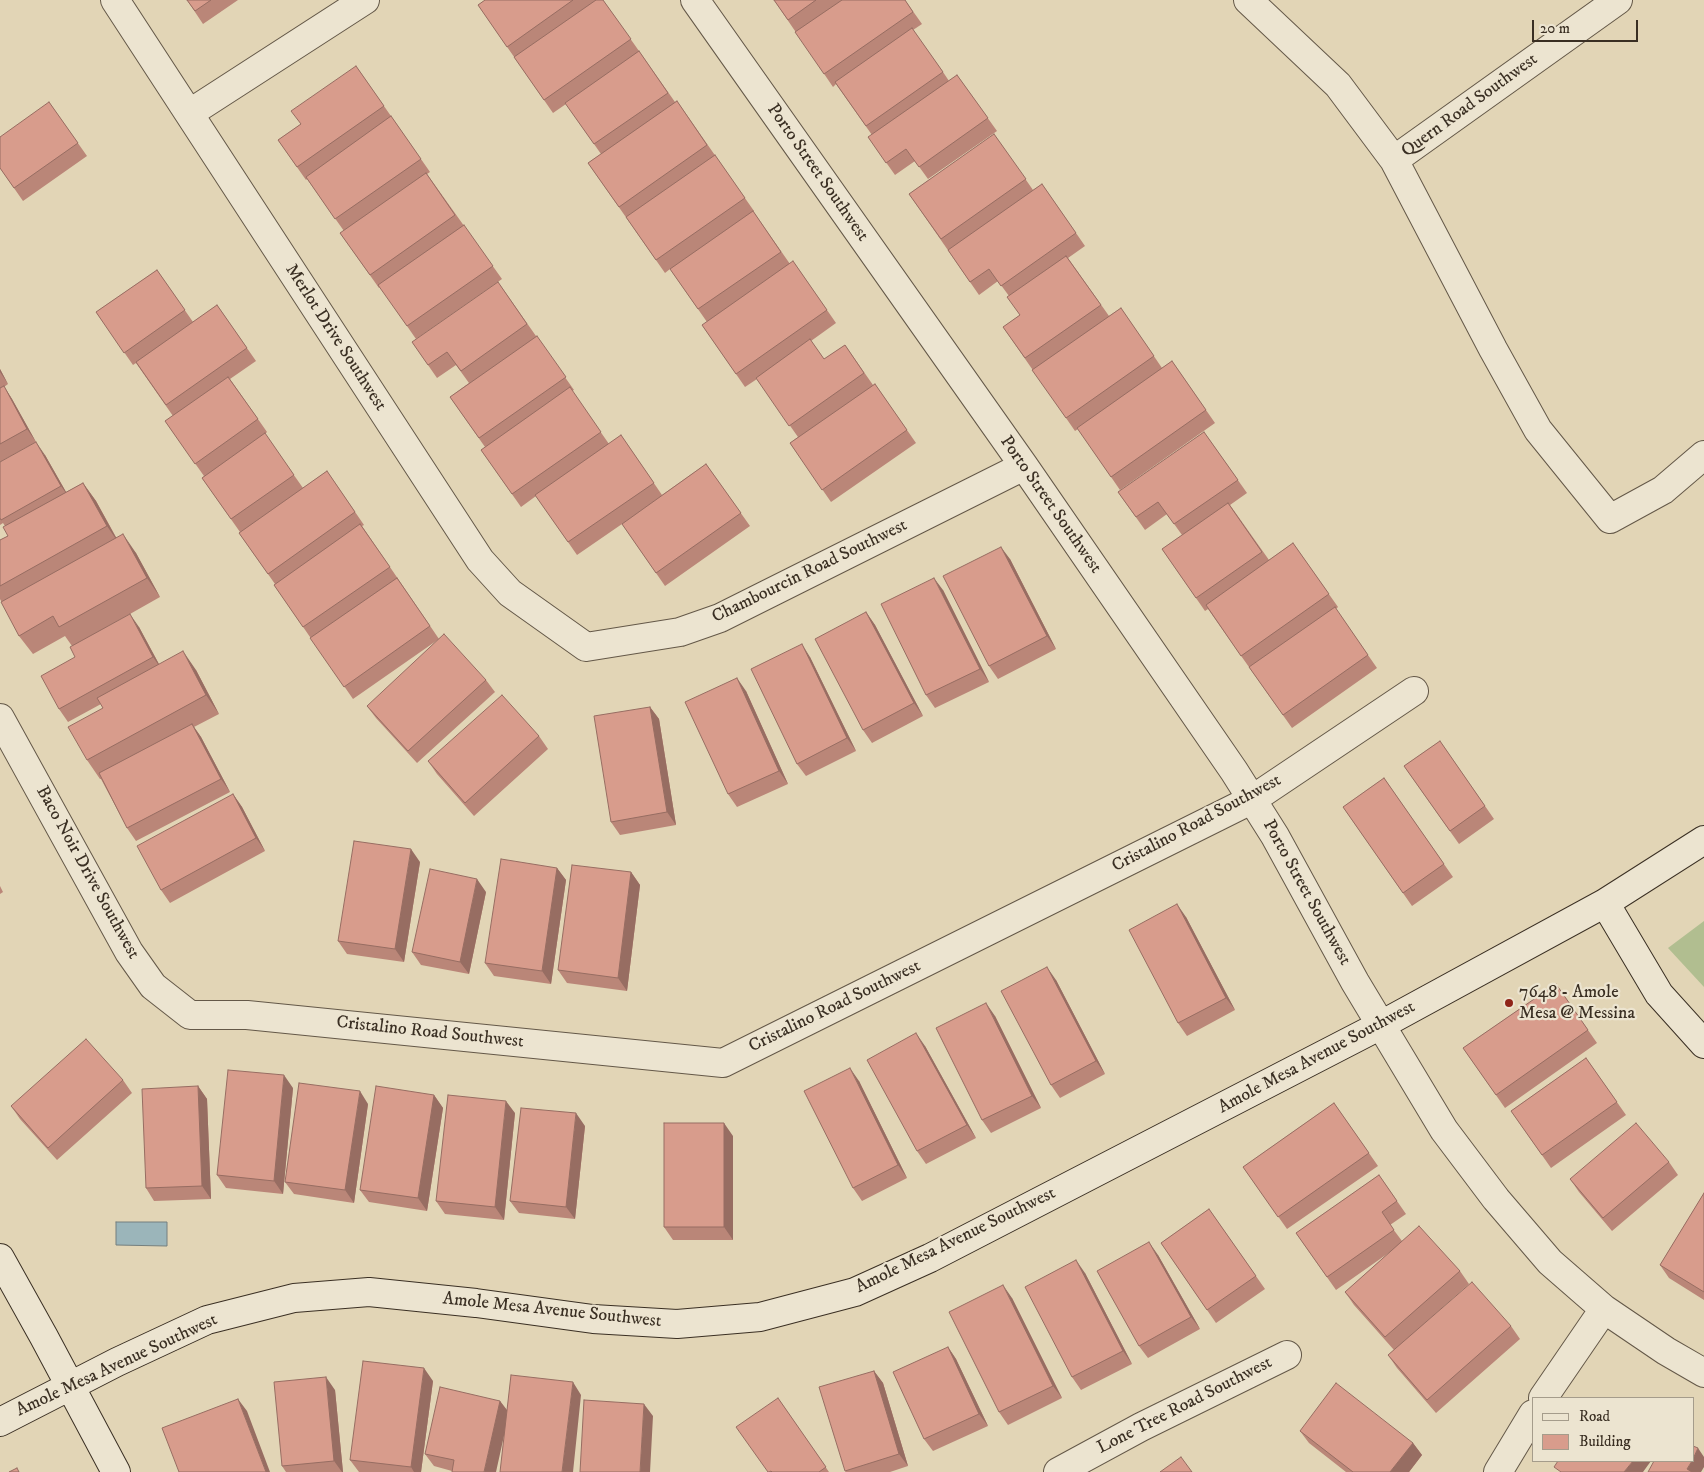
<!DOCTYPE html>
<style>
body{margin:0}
#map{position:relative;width:1704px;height:1472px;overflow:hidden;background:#e2d5b6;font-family:"IM FELL DW Pica",serif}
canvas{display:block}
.legend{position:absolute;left:1532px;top:1397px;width:162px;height:65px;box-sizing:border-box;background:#ece4d0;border:1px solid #a59c8b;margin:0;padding:6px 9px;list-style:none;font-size:15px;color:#3a2f23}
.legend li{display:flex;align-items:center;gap:10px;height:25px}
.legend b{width:25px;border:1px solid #a59c8b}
.scale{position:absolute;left:1532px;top:20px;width:106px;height:22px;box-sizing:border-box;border:2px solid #3a2f23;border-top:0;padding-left:6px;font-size:15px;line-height:18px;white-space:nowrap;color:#3a2f23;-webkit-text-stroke:4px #ece4d0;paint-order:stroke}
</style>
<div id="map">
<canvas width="1704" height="1472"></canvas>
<ul class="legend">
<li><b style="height:6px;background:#ece4d0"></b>Road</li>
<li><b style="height:14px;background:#d89c8c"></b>Building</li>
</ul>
<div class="scale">20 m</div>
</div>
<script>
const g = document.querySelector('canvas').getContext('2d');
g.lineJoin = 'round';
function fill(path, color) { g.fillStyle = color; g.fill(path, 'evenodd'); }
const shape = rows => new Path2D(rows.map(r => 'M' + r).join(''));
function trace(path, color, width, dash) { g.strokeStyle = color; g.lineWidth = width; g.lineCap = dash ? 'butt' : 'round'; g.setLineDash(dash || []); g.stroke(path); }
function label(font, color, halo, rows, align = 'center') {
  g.font = font + ' "IM FELL DW Pica",serif'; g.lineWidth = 4.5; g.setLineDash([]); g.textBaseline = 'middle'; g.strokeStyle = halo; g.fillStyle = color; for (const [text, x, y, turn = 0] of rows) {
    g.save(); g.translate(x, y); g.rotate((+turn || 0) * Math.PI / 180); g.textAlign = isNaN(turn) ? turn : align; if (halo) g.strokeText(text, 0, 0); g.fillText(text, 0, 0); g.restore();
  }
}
const green = shape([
 [1704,921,1704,987,1668,948]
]);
const water = shape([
 [116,1222,167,1222,167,1246,116,1245,116,1222]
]);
const street = shape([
 [115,0,480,560,510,593,586,647,680,632,720,618,1024,466],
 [695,0,1024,466,1234,771,1275,836,1355,982,1444,1130,1496,1199,1550,1262,1604,1309,1666,1351,1704,1373],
 [1248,0,1338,85,1394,160,1493,349,1538,430,1610,519,1663,490,1704,455],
 [190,113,365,0],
 [1394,160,1618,0],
 [0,718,129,952,153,986,190,1015,247,1015,723,1063,1253,799,1414,691],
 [1543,1398,1604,1309],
 [1058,1472,1141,1427,1287,1355],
 [1498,1472,1533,1414]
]);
const secondary = shape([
 [1605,903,1659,994,1704,1044],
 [0,1258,44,1337,116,1472],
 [0,1422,117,1362,207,1320,294,1298,369,1292,476,1303,593,1319,677,1324,760,1317,855,1292,930,1258,1381,1025,1605,903,1704,840]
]);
const wall = shape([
 [187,0,238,0,203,24],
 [485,0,603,0,675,102,677,101,754,211,753,211,790,264,793,261,836,323,811,341,824,359,845,345,873,385,875,384,916,443,831,502,790,443,798,437,757,379,745,387,702,325,707,322,670,269,665,273,588,163,601,154,566,104,553,113,478,5],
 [774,0,905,0,922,24,913,30,943,72,949,81,957,75,997,131,928,179,915,161,895,175,868,137,872,135,836,84,833,87],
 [356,66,430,172,427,174,502,279,416,339,380,287,379,288,340,233,344,231,307,179,306,180,278,140,301,124],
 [49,102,87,156,23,201,0,168],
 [994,134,1033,190,1042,184,1085,246,1068,258,1109,316,1121,308,1162,368,1172,361,1215,423,1120,490,1078,429,1075,431,1003,327,1020,315,1009,296,998,281,979,295,909,194],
 [157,270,193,322,217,305,256,361,230,379,267,432,265,434,303,488,327,471,364,525,362,526,439,639,353,699,274,585,275,584,239,533,240,532,202,478,204,476,165,421,173,416,136,363,133,365,96,312],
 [498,282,574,390,572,391,609,444,621,435,662,495,706,464,750,526,665,586,622,524,577,555,536,496,521,507,481,450,485,447,450,397,469,383,456,365,437,378,412,342],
 [0,369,8,384,4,387,12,399,36,442,0,462],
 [1204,432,1247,493,1230,505,1269,560,1293,543,1338,607,1336,609,1377,668,1292,728,1208,609,1205,611,1162,549,1182,535,1167,514,1145,530,1118,492],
 [45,455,66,492,83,483,96,501,116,537,136,553,160,597,107,627,139,627,159,664,196,670,219,714,194,727,201,737,230,792,136,841,127,828,101,779,100,779,87,760,103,708,101,704,68,722,59,709,75,657,72,646,65,636,33,654,19,636,0,599,0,540,8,536,5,526,3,523,0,525,0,462],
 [1010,559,1056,649,998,679,989,666],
 [943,590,989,682,935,708,926,695],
 [866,612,875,625,923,716,872,743,863,730],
 [810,657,856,751,806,776,797,764],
 [486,680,495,692,417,763,376,718,367,706],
 [746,691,788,784,737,807,728,794],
 [650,707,659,719,676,825,620,835,611,822],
 [539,736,548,749,474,816,437,774,428,761],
 [1440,741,1494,819,1459,844,1404,766],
 [1384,778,1453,877,1412,906,1343,807],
 [233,794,242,807,265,851,170,903,161,890],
 [420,862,404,962,347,954,338,941],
 [557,868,566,880,551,984,494,976,485,963],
 [631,872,640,885,627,991,567,983,558,970],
 [0,886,3,892,0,894],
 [486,892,469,974,421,965,412,952],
 [1186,917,1235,1010,1187,1036,1178,1023],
 [1056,980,1105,1074,1060,1098,1051,1085],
 [1556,984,1597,1043,1505,1108,1463,1048],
 [995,1016,1041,1108,991,1133,982,1120],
 [925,1046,976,1138,926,1164,917,1151],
 [1586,1058,1626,1115,1551,1168,1511,1111],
 [123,1080,132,1093,57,1160,20,1119,11,1106],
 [859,1081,907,1178,862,1201,853,1188],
 [198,1086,207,1099,211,1199,154,1201,146,1188],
 [293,1088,283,1194,226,1188,217,1175],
 [434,1095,443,1108,427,1211,369,1202,360,1190],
 [1334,1103,1378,1166,1287,1229,1243,1167],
 [368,1104,354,1203,294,1194,285,1182],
 [515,1113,504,1220,445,1214,436,1201],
 [585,1126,575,1219,519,1213,510,1201],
 [733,1136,733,1240,673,1240,664,1227],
 [1669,1162,1678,1175,1612,1231,1579,1192,1570,1179],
 [1379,1175,1406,1214,1390,1225,1402,1241,1460,1271,1469,1284,1424,1324,1511,1326,1520,1339,1436,1413,1397,1368,1388,1355,1394,1350,1354,1305,1345,1292,1390,1252,1336,1290,1296,1233],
 [1704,1193,1704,1300,1669,1278,1660,1265],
 [1209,1209,1265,1289,1216,1323,1161,1243],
 [1158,1255,1200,1329,1148,1358,1139,1346],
 [1085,1273,1132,1364,1081,1390,1072,1377],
 [1012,1298,1062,1398,1008,1425,999,1412],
 [948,1347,956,1359,988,1426,933,1451,924,1439],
 [874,1371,883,1383,908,1466,890,1472,846,1472,845,1471],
 [433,1381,421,1472,359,1472,350,1460],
 [335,1390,343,1472,286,1472,282,1466],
 [581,1395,504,1436,452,1471,434,1466,425,1454,500,1401,507,1410],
 [778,1398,829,1472,768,1472],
 [1300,1431,1413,1443,1422,1455,1409,1472,1346,1472,1309,1443]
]);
const shadedWall = shape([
 [0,369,8,384,0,372],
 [4,386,12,399,36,442,27,429],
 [36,442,45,455,70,499,61,486],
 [83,483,96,501,120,545,107,526],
 [123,534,136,553,160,597,147,578],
 [1001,547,1010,559,1056,649,1047,636],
 [934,578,943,590,989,682,980,669],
 [866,612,875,625,923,716,914,703],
 [130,614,139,627,162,670,153,657],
 [802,644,810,657,856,751,847,738],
 [183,651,196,670,219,714,206,695],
 [737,678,746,691,788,784,779,771],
 [650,707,659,719,676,825,667,812],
 [192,724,201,737,230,792,221,779],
 [233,794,242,807,265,851,256,838],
 [411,849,420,862,404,962,395,949],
 [557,868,566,880,551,984,542,971],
 [631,872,640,885,627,991,618,978],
 [477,879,486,892,469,974,460,962],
 [1177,904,1186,917,1235,1010,1226,998],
 [1047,967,1056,980,1105,1074,1096,1061],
 [986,1003,995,1016,1041,1108,1032,1096],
 [916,1033,925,1046,976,1138,967,1125],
 [850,1068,859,1081,907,1178,898,1165],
 [284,1075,293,1088,283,1194,274,1181],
 [198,1086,207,1099,211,1199,202,1186],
 [360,1091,368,1104,354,1203,345,1190],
 [434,1095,443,1108,427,1211,418,1198],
 [506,1101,515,1113,504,1220,495,1207],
 [576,1113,585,1126,575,1219,566,1207],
 [724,1123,733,1136,733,1240,724,1227],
 [1149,1242,1158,1255,1200,1329,1191,1317],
 [1076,1260,1085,1273,1132,1364,1123,1351],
 [1003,1285,1012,1298,1062,1398,1053,1386],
 [948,1347,956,1359,988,1426,979,1414],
 [424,1368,433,1381,421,1472,414,1472,411,1467],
 [874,1371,883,1383,908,1466,899,1454],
 [326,1377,335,1390,343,1472,342,1472,334,1461],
 [573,1382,581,1395,573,1472,562,1472],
 [238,1399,247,1411,270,1472,266,1472],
 [500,1401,509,1413,496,1472,484,1472],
 [644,1404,653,1416,650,1472,640,1472],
 [1413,1443,1422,1455,1409,1472,1390,1472],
 [1698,1448,1704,1457,1704,1467,1701,1472,1689,1472,1687,1469,1692,1461,1693,1461,1693,1459],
 [1633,1461,1651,1461,1643,1472,1624,1472]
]);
const building = shape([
 [187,0,211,0,195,11,187,0],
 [485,0,573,0,507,47,478,5,485,0],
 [596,0,603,0,631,39,544,100,514,57,596,0],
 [774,0,816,0,788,20,774,0],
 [842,0,905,0,913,12,824,74,795,32,842,0],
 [912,28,943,72,866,126,835,82,912,28],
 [639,51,668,93,594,144,565,103,639,51],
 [356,66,384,106,297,167,278,140,301,124,291,111,356,66],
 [957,75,988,118,919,167,906,149,886,163,868,137,957,75],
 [677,101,707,145,619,207,588,163,677,101],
 [49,102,78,143,14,188,0,168,0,137,49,102],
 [391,116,421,159,335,219,306,177,391,116],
 [994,134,1026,179,941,239,909,194,994,134],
 [715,155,745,198,656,260,626,217,715,155],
 [426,173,455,215,370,275,340,233,426,173],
 [1042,184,1076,233,1001,286,989,269,970,282,948,250,1042,184],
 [753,211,781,252,698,309,670,269,753,211],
 [464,225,493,266,407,326,378,285,464,225],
 [1066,256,1101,305,1025,358,1003,327,1020,315,1007,297,1066,256],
 [793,261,827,310,736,374,702,325,793,261],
 [157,270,185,310,124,353,96,312,157,270],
 [498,282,527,324,461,371,447,352,428,365,412,342,498,282],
 [217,305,247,348,166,405,136,362,217,305],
 [1121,308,1154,356,1066,418,1032,370,1121,308],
 [537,336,566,377,479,438,450,397,537,336],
 [810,339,824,359,845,345,864,373,789,426,756,378,810,339],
 [1172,361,1206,410,1111,477,1077,428,1172,361],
 [228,377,258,419,195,464,165,421,228,377],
 [875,384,907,430,822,490,790,443,875,384],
 [4,386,27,429,0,444,0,388,4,386],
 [570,387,601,432,512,494,481,450,570,387],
 [1204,432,1238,480,1174,524,1158,502,1136,517,1118,492,1204,432],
 [265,433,294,475,231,519,202,478,265,433],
 [621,435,654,483,568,542,535,495,621,435],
 [36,442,61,486,1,520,0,518,0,462,36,442],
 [706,464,741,513,656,573,622,524,706,464],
 [327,471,355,512,268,574,239,533,327,471],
 [83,483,107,526,0,586,0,540,8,536,3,527,83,483],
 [1228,503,1262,552,1196,598,1162,549,1228,503],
 [360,524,390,567,303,627,274,585,360,524],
 [123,534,147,578,59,627,53,616,19,636,1,602,123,534],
 [1293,543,1329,594,1241,656,1206,605,1293,543],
 [1001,547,1047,636,989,666,943,576,1001,547],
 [397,578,430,626,344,687,310,638,397,578],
 [934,578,980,669,926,695,881,604,934,578],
 [1335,607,1368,655,1283,715,1249,667,1335,607],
 [866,612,914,703,863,730,815,639,866,612],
 [130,614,153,657,59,709,41,676,75,657,70,647,130,614],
 [444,634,486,680,408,751,367,706,444,634],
 [802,644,847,738,797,764,751,669,802,644],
 [183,651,206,695,87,760,68,727,103,708,97,698,183,651],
 [737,678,779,771,728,794,685,702,737,678],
 [502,695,539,736,465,803,428,761,502,695],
 [650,707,667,812,611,822,594,716,650,707],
 [192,724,221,779,127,828,99,773,192,724],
 [1440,741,1485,806,1450,831,1404,766,1440,741],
 [1384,778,1444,864,1403,893,1343,807,1384,778],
 [233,794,256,838,161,890,137,846,233,794],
 [354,841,411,849,395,949,338,941,354,841],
 [501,859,557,868,542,971,485,963,501,859],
 [572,865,631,872,618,978,558,970,572,865],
 [430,869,477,879,460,962,412,952,430,869],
 [1177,904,1226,998,1178,1023,1129,930,1177,904],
 [1047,967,1096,1061,1051,1085,1001,991,1047,967],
 [1556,984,1588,1030,1496,1095,1463,1048,1556,984],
 [986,1003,1032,1096,982,1120,936,1028,986,1003],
 [916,1033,967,1125,917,1151,867,1060,916,1033],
 [86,1039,123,1080,48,1148,11,1106,86,1039],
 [1586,1058,1617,1102,1542,1155,1511,1111,1586,1058],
 [850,1068,898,1165,853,1188,804,1091,850,1068],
 [228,1070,284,1075,274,1181,217,1175,228,1070],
 [299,1083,360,1091,345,1190,285,1182,299,1083],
 [198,1086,202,1186,146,1188,142,1089,198,1086],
 [376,1086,434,1095,418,1198,360,1190,376,1086],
 [448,1095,506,1101,495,1207,436,1201,448,1095],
 [1334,1103,1369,1153,1278,1217,1243,1167,1334,1103],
 [521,1108,576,1113,566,1207,510,1201,521,1108],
 [664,1123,724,1123,724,1227,664,1227,664,1123],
 [1636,1123,1669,1162,1603,1218,1570,1179,1636,1123],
 [1379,1175,1397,1201,1382,1212,1394,1230,1327,1277,1296,1233,1379,1175],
 [1704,1193,1704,1292,1660,1265,1704,1193],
 [1209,1209,1256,1276,1207,1310,1161,1243,1209,1209],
 [1419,1226,1460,1271,1385,1337,1345,1292,1419,1226],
 [1149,1242,1191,1317,1139,1346,1097,1271,1149,1242],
 [1076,1260,1123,1351,1072,1377,1025,1287,1076,1260],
 [1472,1282,1511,1326,1427,1400,1388,1355,1472,1282],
 [1003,1285,1053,1386,999,1412,949,1312,1003,1285],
 [948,1347,979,1414,924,1439,893,1372,948,1347],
 [363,1361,424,1368,411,1467,350,1460,363,1361],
 [874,1371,899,1454,845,1471,819,1387,874,1371],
 [511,1375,573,1382,562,1472,500,1472,511,1375],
 [326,1377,334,1461,282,1466,274,1382,326,1377],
 [1336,1383,1413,1443,1390,1472,1353,1472,1300,1431,1336,1383],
 [440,1387,500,1401,484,1472,452,1472,454,1460,425,1454,440,1387],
 [778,1398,826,1467,819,1472,772,1472,771,1471,769,1472,768,1472,736,1427,778,1398],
 [238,1399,266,1472,179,1472,162,1428,238,1399],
 [584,1400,644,1404,640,1472,580,1472,584,1400],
 [1693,1446,1698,1448,1693,1459,1693,1446],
 [1181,1457,1192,1472,1160,1472,1181,1457],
 [1558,1461,1633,1461,1624,1472,1561,1472,1554,1467,1558,1461],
 [1654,1461,1692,1461,1687,1469,1692,1472,1648,1472,1654,1461],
 [17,1468,19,1472,9,1472,17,1468]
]);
const markers = [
 [1509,1003,5,"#8f2418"]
];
const streetNames = [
 ["Quern Road Southwest",1470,106,-36],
 ["Porto Street Southwest",817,173,55],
 ["Merlot Drive Southwest",335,338,57],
 ["Porto Street Southwest",1050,505,55],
 ["Chambourcin Road Southwest",810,572,-26],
 ["Cristalino Road Southwest",1197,824,-28],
 ["Baco Noir Drive Southwest",87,873,61],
 ["Porto Street Southwest",1306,893,61],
 ["Cristalino Road Southwest",835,1007,-26],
 ["Cristalino Road Southwest",430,1033,6],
 ["Amole Mesa Avenue Southwest",1317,1058,-28],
 ["Amole Mesa Avenue Southwest",956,1241,-26],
 ["Amole Mesa Avenue Southwest",552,1311,6],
 ["Amole Mesa Avenue Southwest",117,1366,-25],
 ["Lone Tree Road Southwest",1185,1406,-27]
];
const poiNames = [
 ["7648 - Amole",1519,993],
 ["Mesa @ Messina",1519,1014]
];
fill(green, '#b1be90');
fill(water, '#9bb5ba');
trace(water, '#747f7e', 1);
trace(street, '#645848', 30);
trace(secondary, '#3a2f23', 30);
trace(street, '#ece4d0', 28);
trace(secondary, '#ece4d0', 28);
fill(wall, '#ba8678');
fill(shadedWall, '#976d62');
fill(building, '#d89c8c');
trace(building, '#976d62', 1);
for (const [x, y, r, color] of markers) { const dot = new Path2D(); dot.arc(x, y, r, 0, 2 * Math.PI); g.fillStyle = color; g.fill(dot); trace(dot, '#ece4d0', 2); }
label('18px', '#3a2f23', '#ece4d0', streetNames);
label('18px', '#3a2f23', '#ece4d0', poiNames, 'left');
</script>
